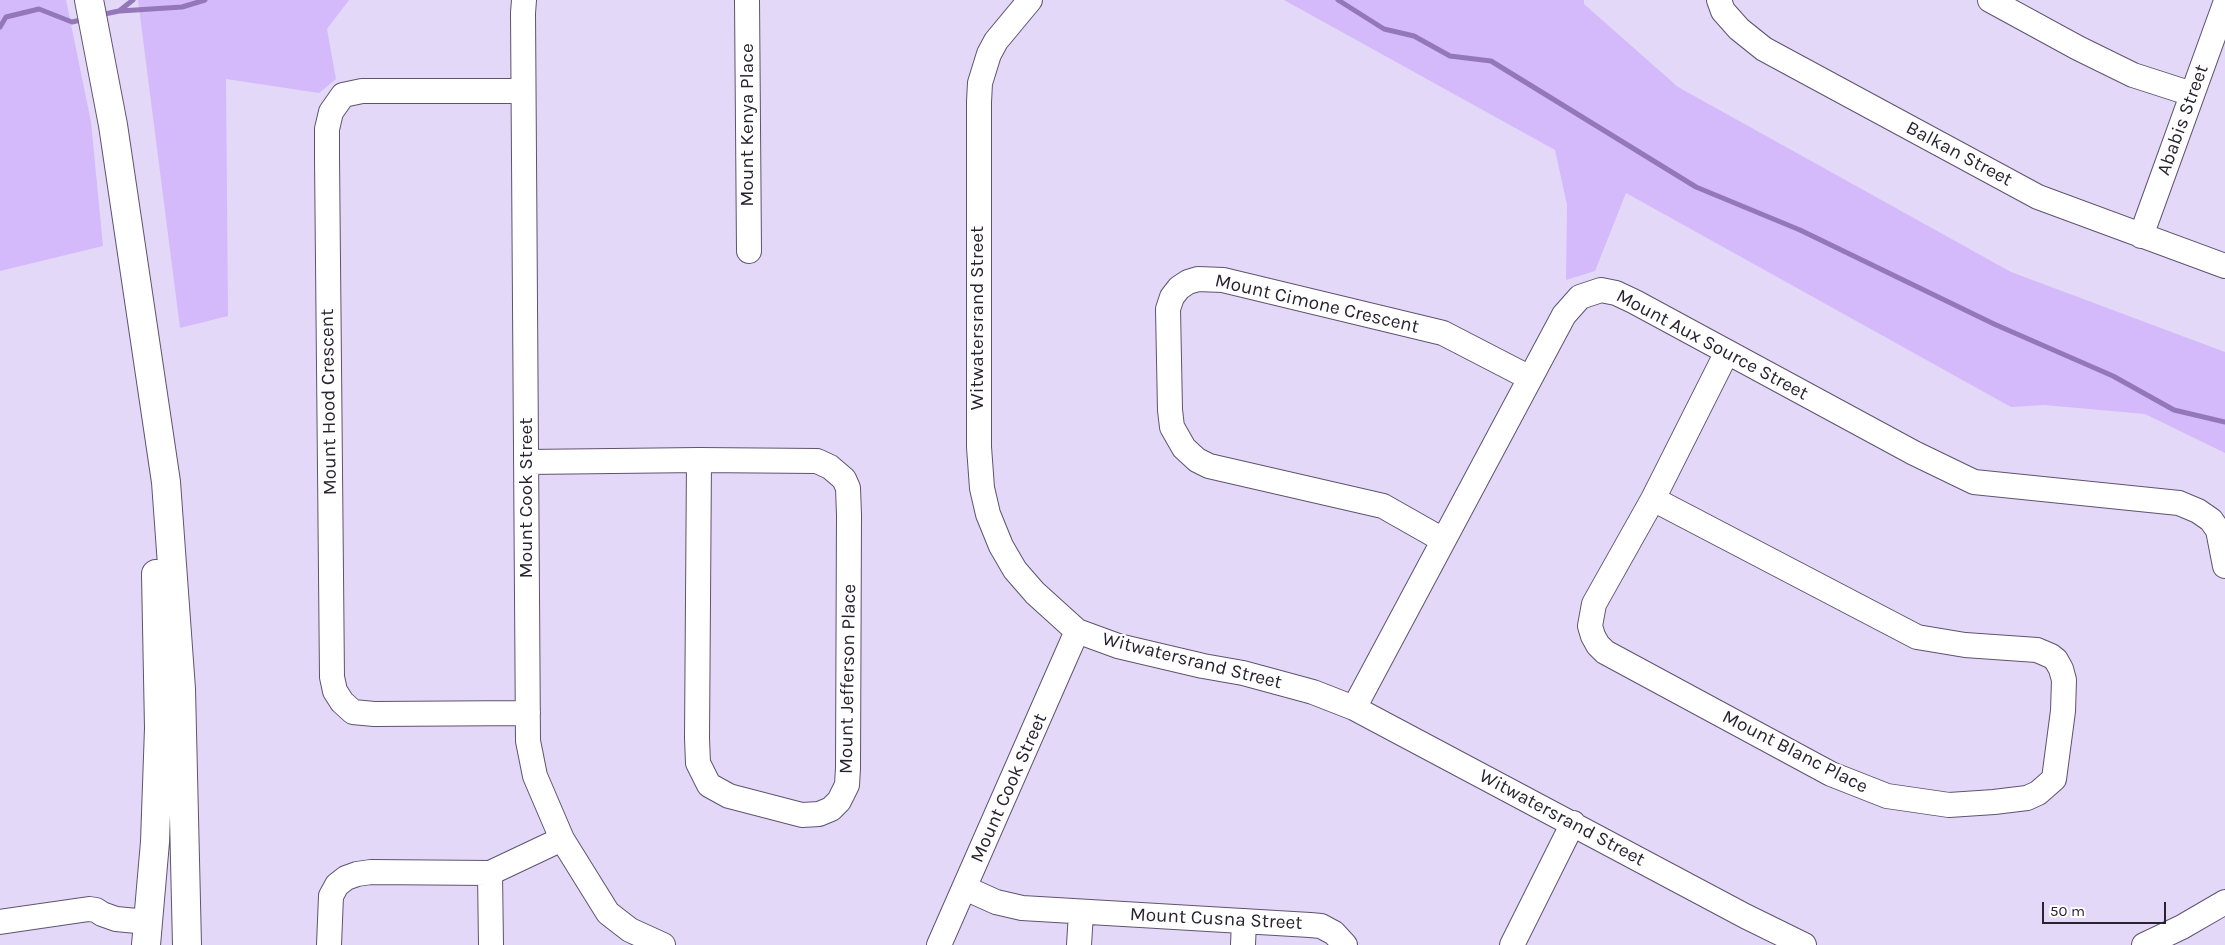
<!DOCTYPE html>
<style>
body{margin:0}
#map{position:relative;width:2225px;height:945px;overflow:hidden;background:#e4d8f8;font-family:Karla,sans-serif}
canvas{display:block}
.scale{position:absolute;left:2042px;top:902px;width:124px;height:22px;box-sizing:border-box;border:2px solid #28232f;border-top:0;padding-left:6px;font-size:15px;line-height:18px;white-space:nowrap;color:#28232f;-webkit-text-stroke:4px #fff;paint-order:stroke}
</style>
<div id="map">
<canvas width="2225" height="945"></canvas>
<div class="scale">50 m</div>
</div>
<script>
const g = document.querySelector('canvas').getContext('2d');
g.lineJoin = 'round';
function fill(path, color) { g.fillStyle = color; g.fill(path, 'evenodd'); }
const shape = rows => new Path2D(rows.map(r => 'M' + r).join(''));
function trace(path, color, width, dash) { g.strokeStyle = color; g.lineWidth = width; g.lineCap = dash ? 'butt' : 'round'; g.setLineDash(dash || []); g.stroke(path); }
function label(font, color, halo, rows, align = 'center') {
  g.font = font + ' Karla,sans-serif'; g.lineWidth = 4.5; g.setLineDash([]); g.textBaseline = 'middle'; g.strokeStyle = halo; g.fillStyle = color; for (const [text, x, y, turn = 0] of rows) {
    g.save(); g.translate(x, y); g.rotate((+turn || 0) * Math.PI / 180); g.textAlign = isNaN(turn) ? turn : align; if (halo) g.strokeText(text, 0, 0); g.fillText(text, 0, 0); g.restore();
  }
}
const green = shape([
 [0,0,66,0,91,122,103,246,0,271],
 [138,0,349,0,327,29,336,79,319,93,226,79,228,316,180,328],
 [1284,0,1584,0,1584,4,1678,87,2011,272,2225,352,2225,453,2145,414,2044,405,2011,407,1626,193,1595,271,1566,280,1567,205,1555,150]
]);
const stream = shape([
 [1338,0,1384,29,1414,36,1450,56,1491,61,1696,187,1800,230,1994,324,2113,376,2174,410,2225,422],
 [120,11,182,7,205,0],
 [100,15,119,11,133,0],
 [0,27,6,17,39,9,72,22,85,19]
]);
const minor = shape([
 [524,0,523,13,528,741,535,776,562,839,608,913,630,930,663,945],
 [747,0,749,251],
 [1030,0,996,41,989,54,980,83,979,102,979,447,982,488,988,514,1001,546,1015,570,1035,593,1077,631,1118,646,1203,666,1243,673,1313,692,1354,708,1745,916,1804,945],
 [1719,0,1723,11,1739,29,1764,49,2038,197,2225,266],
 [1990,0,2078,48,2133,75,2192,94],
 [523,91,362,91,343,95,331,112,327,129,327,158,332,677,335,691,342,702,353,712,374,714,528,713],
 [2141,236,2225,4],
 [527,462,699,460,817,461,830,467,844,479,848,488,849,515,848,768,847,785,839,801,831,809,819,814,802,815,729,796,709,785,698,763,697,738,699,460],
 [1653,499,1917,637,1965,645,2037,650,2051,656,2056,660,2061,669,2064,680,2063,711,2054,779,2038,793,2027,798,1994,802,1949,805,1887,796,1831,774,1605,652,1598,645,1593,636,1590,626,1594,604,1653,499,1727,352],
 [1443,540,1383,506,1209,466,1197,460,1184,448,1172,427,1170,410,1168,309,1172,297,1179,288,1188,282,1198,279,1223,280,1443,333,1530,378],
 [1354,708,1564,315,1580,297,1601,290,1616,293,1635,302,1914,453,1974,482,2179,503,2198,511,2211,520,2218,530,2225,566],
 [965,888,996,902,1022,908,1310,925,1321,926,1334,933,1345,945],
 [0,922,89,909,96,910,102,914,116,919,148,922],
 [329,945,331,896,337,885,346,878,357,874,371,872,490,873],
 [491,945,490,873,562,839],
 [939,945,1077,631],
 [1079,945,1081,913],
 [1243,945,1244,921],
 [1512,945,1573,823],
 [2144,945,2182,927,2225,902]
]);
const major = shape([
 [89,0,113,125,166,482,181,689,187,945],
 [146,945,155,842,159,728,156,574]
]);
const streetNames = [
 ["Ababis Street",2183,120,-70],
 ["Mount Kenya Place",748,125,-90],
 ["Balkan Street",1959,154,28],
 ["Mount Cimone Crescent",1317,304,13],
 ["Witwatersrand Street",978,318,-90],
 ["Mount Aux Source Street",1712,345,28],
 ["Mount Hood Crescent",329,402,-91],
 ["Mount Cook Street",527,498,-90],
 ["Witwatersrand Street",1192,661,14],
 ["Mount Jefferson Place",848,679,-89],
 ["Mount Blanc Place",1795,752,27],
 ["Mount Cook Street",1009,788,-66],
 ["Witwatersrand Street",1562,818,28],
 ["Mount Cusna Street",1216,919,3]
];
fill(green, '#d4bafa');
trace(stream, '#9477b9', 5);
trace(minor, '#5f536f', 26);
trace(major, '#5f536f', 30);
trace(minor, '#fff', 24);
trace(major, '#fff', 28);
label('19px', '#28232f', '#fff', streetNames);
</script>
